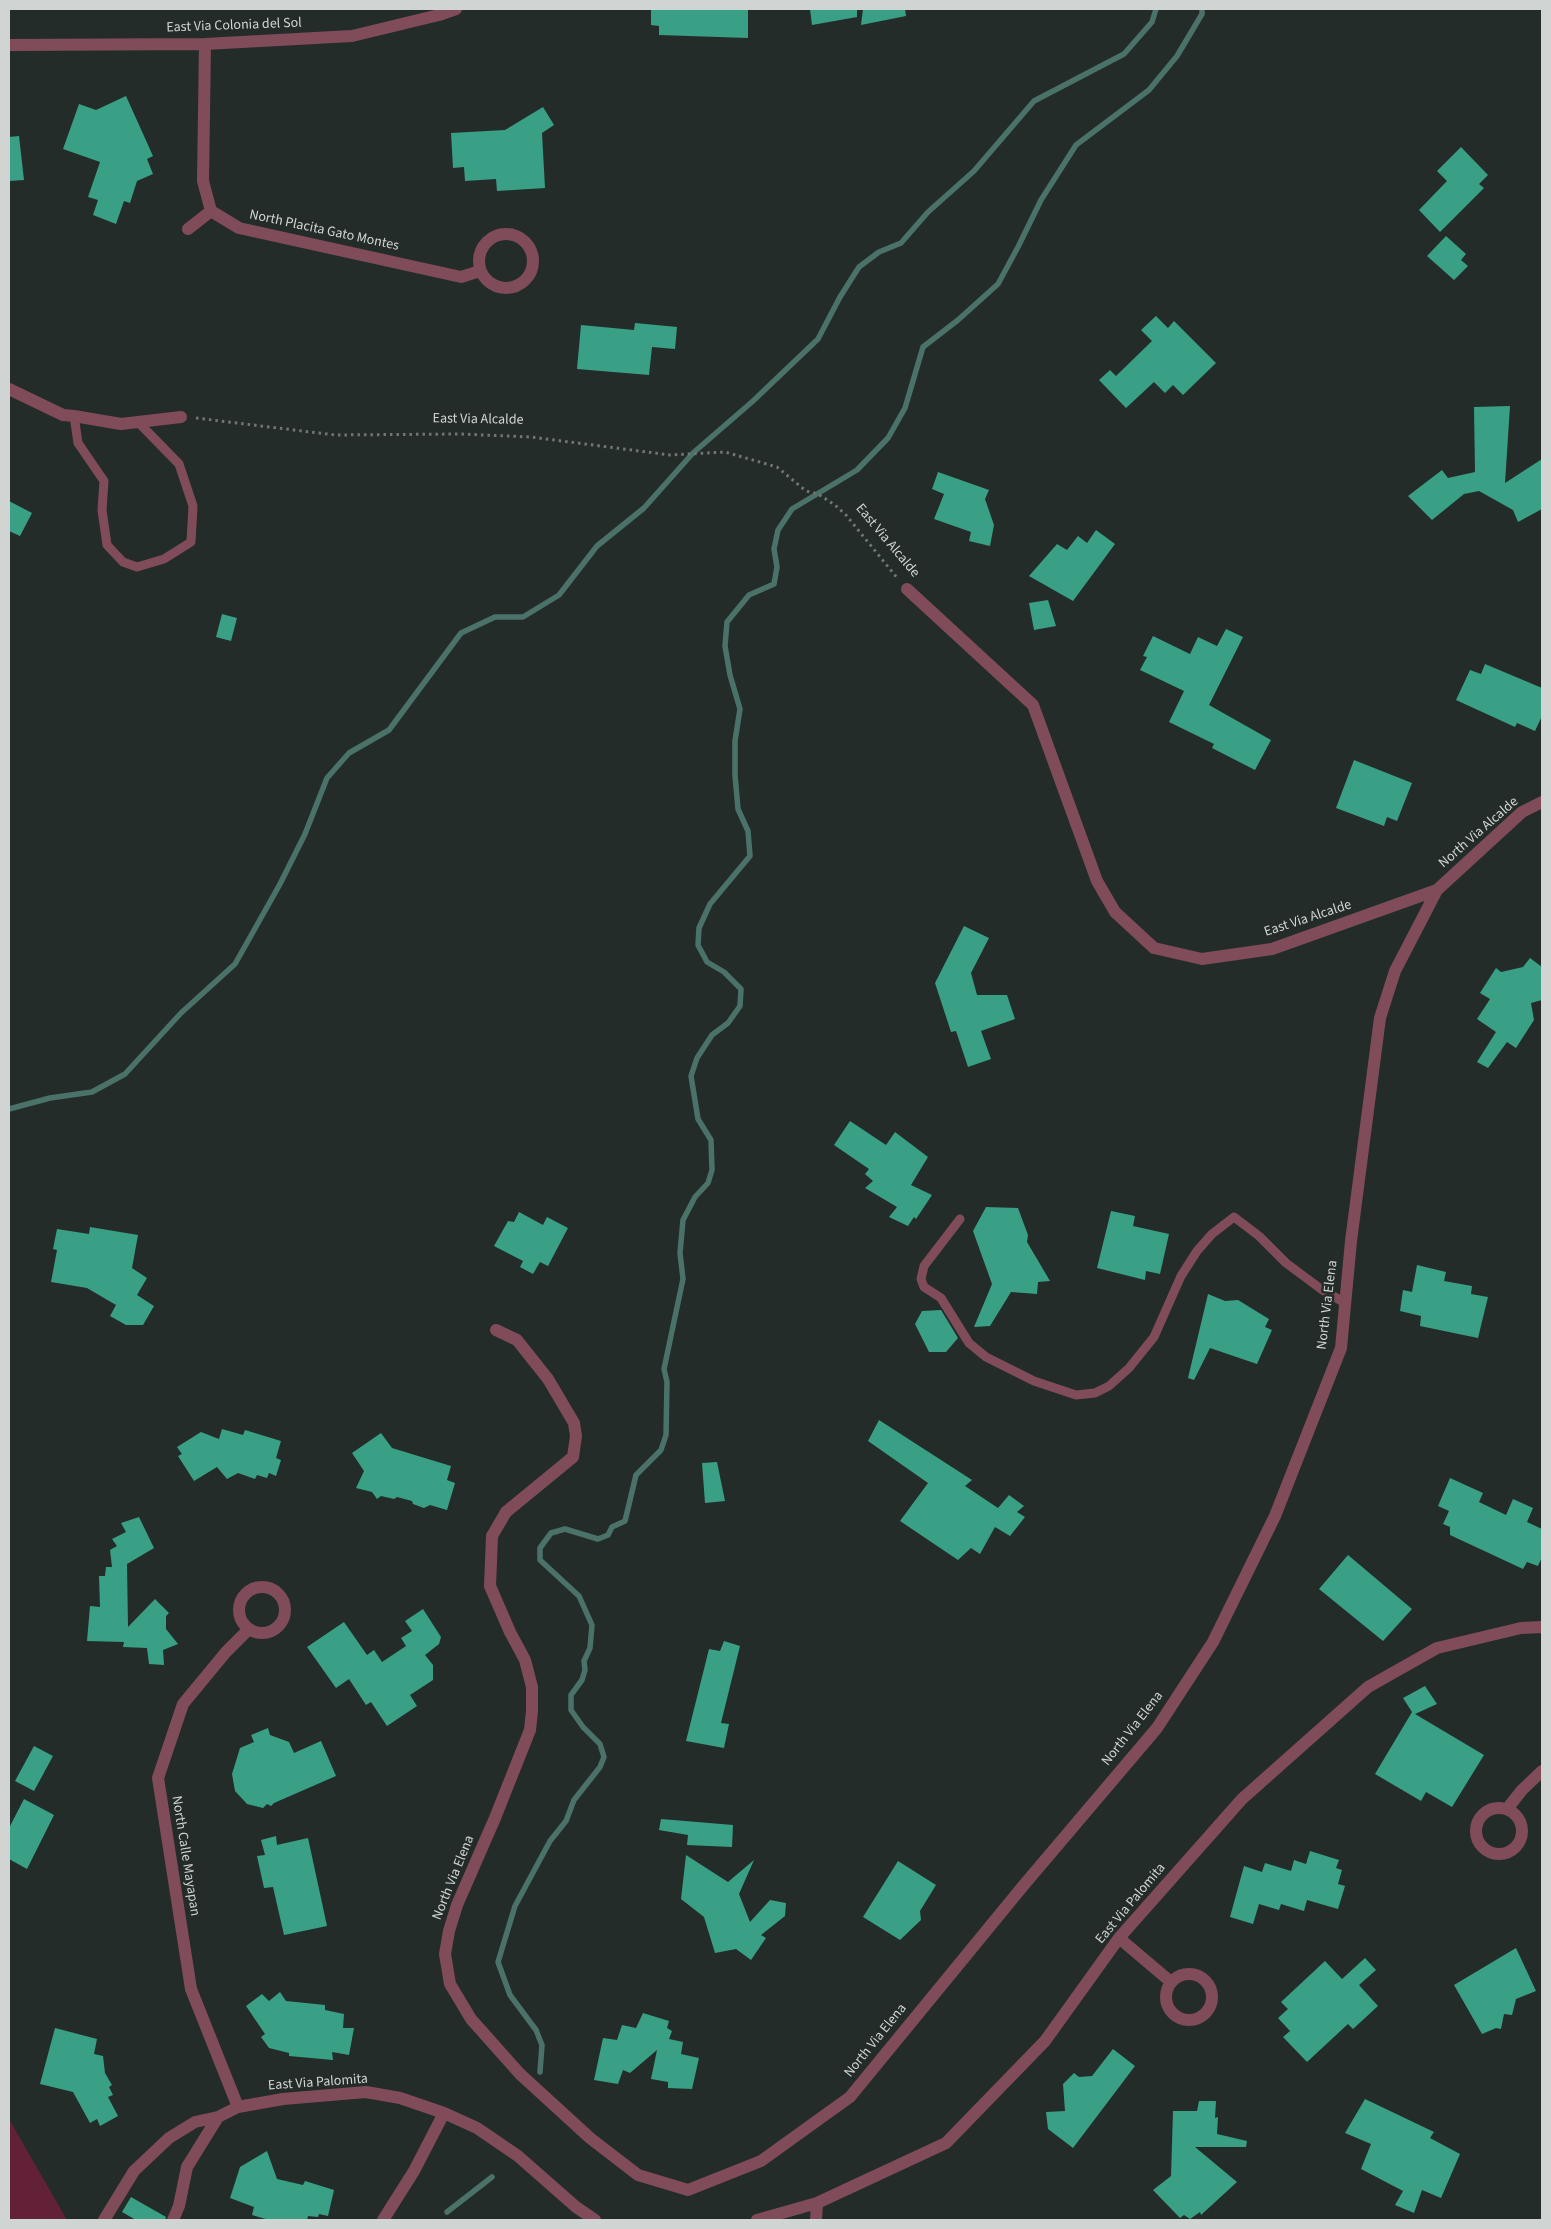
<!DOCTYPE html>
<style>
body{margin:0}
#map{position:relative;width:1551px;height:2229px;overflow:hidden;background:#242c29;font-family:"Source Sans 3",sans-serif}
canvas{display:block}
.frame{position:absolute;inset:0;border:10px solid #d0d5d3;pointer-events:none}
</style>
<div id="map">
<canvas width="1551" height="2229"></canvas>
<div class="frame"></div>
</div>
<script>
const g = document.querySelector('canvas').getContext('2d');
g.lineJoin = 'round';
function fill(path, color) { g.fillStyle = color; g.fill(path, 'evenodd'); }
const shape = rows => new Path2D(rows.map(r => 'M' + r).join(''));
function trace(path, color, width, dash) { g.strokeStyle = color; g.lineWidth = width; g.lineCap = dash ? 'butt' : 'round'; g.setLineDash(dash || []); g.stroke(path); }
function label(font, color, halo, rows, align = 'center') {
  g.font = font + ' "Source Sans 3",sans-serif'; g.lineWidth = 5; g.setLineDash([]); g.textBaseline = 'middle'; g.strokeStyle = halo; g.fillStyle = color; for (const [text, x, y, turn = 0] of rows) {
    g.save(); g.translate(x, y); g.rotate((+turn || 0) * Math.PI / 180); g.textAlign = isNaN(turn) ? turn : align; if (halo) g.strokeText(text, 0, 0); g.fillText(text, 0, 0); g.restore();
  }
}
const green = shape([
 [9,2119,67,2220,9,2220]
]);
const stream = shape([
 [9,1109,50,1098,92,1092,125,1074,181,1013,235,964,280,884,305,834,327,778,349,753,389,730,461,633,495,617,523,617,559,595,597,546,644,508,693,453,753,401,818,339,840,297,859,267,879,252,901,243,928,212,974,171,1034,101,1124,54,1152,22,1156,9],
 [540,2072,542,2045,536,2030,510,1995,498,1962,515,1906,550,1841,566,1821,574,1800,600,1767,604,1757,600,1744,583,1727,571,1710,571,1695,582,1680,585,1670,584,1661,590,1648,592,1625,579,1596,540,1560,540,1548,551,1533,565,1529,598,1539,608,1535,612,1527,625,1521,636,1475,661,1450,666,1435,667,1382,664,1369,683,1279,680,1253,683,1220,695,1197,708,1183,712,1170,711,1140,698,1119,691,1076,697,1058,712,1035,728,1023,740,1006,741,989,724,972,707,962,698,945,699,928,710,904,750,856,748,831,738,809,735,775,735,741,740,709,730,675,725,646,727,622,749,595,774,584,777,567,774,549,778,530,792,509,857,470,888,438,905,408,923,347,958,320,998,284,1018,247,1041,200,1076,145,1149,90,1177,56,1202,14,1202,9],
 [447,2212,492,2177]
]);
const building = shape([
 [651,9,748,9,748,38,659,35,659,26,651,25],
 [810,9,857,9,857,17,812,25],
 [863,9,905,9,906,16,861,25],
 [126,96,153,156,147,159,153,174,137,181,130,203,124,201,116,224,93,215,98,200,88,197,100,162,63,149,79,104,96,110],
 [543,107,554,125,542,133,545,188,497,191,496,179,465,181,464,167,453,168,451,133,505,130],
 [19,136,24,180,9,181,9,137],
 [1461,147,1488,175,1479,184,1484,188,1440,232,1419,210,1447,181,1437,171],
 [1446,236,1466,254,1461,260,1468,266,1454,280,1427,256],
 [1156,316,1168,328,1174,321,1216,363,1183,395,1173,385,1165,393,1154,382,1126,408,1099,380,1110,370,1116,376,1152,341,1141,330],
 [635,323,677,327,675,349,652,347,649,375,577,369,581,325,634,330],
 [1510,406,1505,483,1542,459,1542,509,1518,522,1513,510,1479,491,1464,494,1432,520,1408,496,1442,470,1448,478,1475,472,1474,407],
 [938,472,989,490,985,499,994,525,990,546,969,541,971,532,934,519,944,494,932,489],
 [9,501,32,513,20,536,9,531],
 [1096,530,1115,544,1073,601,1029,576,1057,544,1067,550,1078,536,1087,543],
 [1048,600,1056,626,1034,630,1029,603],
 [222,614,237,618,231,641,216,637],
 [1226,629,1243,637,1209,705,1271,740,1255,770,1212,748,1214,744,1169,722,1184,691,1140,670,1147,657,1143,656,1153,636,1190,654,1198,637,1217,646],
 [1485,664,1542,688,1542,716,1535,731,1517,723,1515,727,1456,700,1470,670,1481,674],
 [1354,760,1412,783,1397,821,1387,817,1384,826,1336,808],
 [964,926,989,938,971,973,977,995,1007,995,1015,1019,981,1031,991,1059,968,1067,956,1031,951,1032,935,983],
 [1530,958,1542,967,1542,1000,1531,1003,1534,1020,1516,1048,1507,1042,1488,1068,1477,1062,1496,1032,1477,1019,1490,999,1480,993,1496,968,1501,972,1523,967],
 [850,1121,886,1145,895,1132,928,1157,911,1185,932,1195,916,1219,914,1217,908,1226,889,1217,897,1207,865,1188,873,1181,865,1174,869,1169,834,1145],
 [986,1207,1018,1208,1028,1235,1027,1242,1050,1281,1038,1282,1037,1294,1011,1292,990,1326,974,1327,992,1284,973,1231],
 [1111,1211,1135,1216,1133,1226,1169,1234,1160,1274,1146,1271,1145,1280,1097,1268],
 [519,1212,543,1225,547,1217,568,1228,548,1266,540,1262,533,1274,520,1267,523,1261,494,1246,508,1221,514,1222],
 [90,1227,138,1235,132,1268,147,1278,137,1295,154,1306,143,1325,126,1325,110,1316,116,1305,87,1288,51,1282,57,1250,53,1249,57,1229,89,1234],
 [1417,1265,1446,1272,1444,1281,1472,1286,1471,1294,1488,1297,1478,1338,1420,1326,1421,1316,1400,1311,1403,1290,1412,1292],
 [1208,1294,1225,1301,1238,1300,1269,1319,1265,1327,1272,1330,1257,1364,1210,1348,1194,1380,1188,1378],
 [941,1310,958,1338,946,1352,929,1352,915,1324,922,1311],
 [879,1420,972,1480,965,1486,998,1508,1009,1495,1024,1506,1017,1512,1025,1517,1010,1536,995,1527,980,1554,971,1548,958,1560,900,1521,928,1483,868,1441],
 [222,1429,243,1435,245,1430,281,1441,276,1458,281,1460,276,1476,269,1473,267,1478,257,1475,255,1479,238,1473,227,1479,217,1467,194,1481,178,1456,182,1454,177,1447,201,1432,219,1439],
 [381,1433,392,1448,451,1466,447,1480,455,1483,447,1510,430,1505,424,1508,413,1504,412,1501,397,1497,394,1499,381,1496,377,1499,372,1492,356,1488,364,1471,352,1453],
 [717,1462,725,1501,705,1503,702,1463],
 [1450,1478,1483,1493,1479,1502,1506,1515,1513,1499,1533,1508,1527,1522,1542,1529,1542,1557,1538,1566,1527,1562,1523,1569,1450,1535,1450,1527,1443,1524,1449,1511,1438,1506],
 [139,1517,154,1548,127,1564,128,1627,155,1599,169,1613,166,1616,166,1629,178,1644,163,1650,164,1665,149,1664,147,1648,123,1647,124,1642,87,1641,90,1606,100,1607,99,1576,105,1576,106,1567,112,1567,110,1550,117,1546,112,1539,126,1532,121,1523],
 [1348,1555,1412,1609,1383,1641,1319,1589],
 [423,1609,441,1637,439,1644,425,1655,433,1665,433,1680,410,1695,417,1706,387,1726,371,1702,366,1705,349,1679,336,1688,307,1647,344,1622,367,1655,374,1650,382,1662,406,1646,401,1638,412,1631,405,1621],
 [724,1641,740,1646,721,1723,729,1724,724,1748,686,1741,709,1649,720,1651],
 [1425,1686,1437,1704,1415,1714,1484,1755,1452,1807,1426,1792,1421,1801,1375,1774,1412,1712,1403,1698],
 [268,1728,270,1735,289,1742,294,1753,321,1741,336,1776,274,1803,271,1806,267,1804,263,1808,247,1804,235,1791,232,1774,240,1748,254,1742,251,1735],
 [34,1746,53,1756,34,1791,15,1781],
 [24,1799,54,1815,27,1869,9,1859,9,1828],
 [661,1819,733,1825,732,1847,687,1845,688,1835,659,1830],
 [276,1836,277,1845,308,1838,327,1926,284,1935,273,1887,264,1888,257,1856,265,1855,261,1840],
 [1310,1851,1339,1860,1336,1868,1342,1870,1338,1884,1345,1886,1338,1909,1307,1900,1304,1911,1281,1904,1279,1910,1259,1904,1253,1924,1230,1917,1244,1866,1262,1872,1265,1863,1291,1871,1294,1860,1306,1864],
 [686,1855,728,1882,754,1860,739,1894,750,1922,770,1900,786,1903,785,1916,761,1935,766,1938,751,1960,736,1949,715,1953,704,1917,681,1899],
 [898,1861,936,1885,920,1911,921,1920,900,1940,863,1917],
 [1516,1948,1536,1991,1516,1999,1512,2015,1504,2014,1501,2029,1496,2028,1482,2034,1454,1985],
 [1365,1958,1376,1970,1359,1985,1378,2006,1353,2029,1348,2024,1307,2062,1283,2037,1290,2031,1278,2018,1288,2009,1281,2002,1325,1961,1342,1979],
 [280,1992,286,2001,325,2005,325,2010,344,2014,343,2028,354,2028,349,2055,332,2052,333,2060,289,2056,289,2053,269,2048,261,2037,265,2034,246,2006,262,1994,269,2001],
 [643,2013,669,2021,667,2028,672,2031,669,2039,683,2042,681,2054,699,2058,692,2089,668,2088,668,2082,651,2079,657,2050,630,2073,623,2070,618,2084,594,2080,603,2038,617,2040,622,2025,636,2028],
 [55,2028,97,2039,94,2054,103,2056,105,2073,112,2085,109,2087,113,2095,108,2097,118,2116,100,2126,97,2119,90,2123,73,2092,40,2084],
 [1113,2049,1135,2066,1073,2148,1048,2129,1046,2112,1065,2111,1063,2084,1074,2073,1079,2077,1092,2076],
 [1365,2099,1434,2132,1430,2138,1460,2154,1441,2198,1422,2190,1414,2213,1395,2205,1403,2191,1361,2169,1371,2144,1345,2133],
 [1199,2101,1216,2101,1215,2118,1218,2117,1217,2134,1247,2141,1246,2147,1195,2147,1237,2182,1201,2215,1200,2212,1190,2219,1184,2215,1180,2218,1153,2190,1171,2176,1173,2111,1197,2111],
 [267,2151,277,2179,303,2185,305,2181,334,2190,328,2216,319,2214,318,2217,308,2216,307,2220,269,2220,252,2215,254,2207,230,2198,240,2167],
 [131,2197,166,2217,165,2220,136,2220,122,2212]
]);
const path = shape([
 [196,418,335,435,460,434,531,437,670,455,725,452,777,467,806,491,818,494,835,505,846,515,898,579]
]);
const lane = shape([
 [74,416,78,443,104,481,102,510,107,545,123,562,137,567,164,559,191,542,193,506,179,464,138,422],
 [960,1219,924,1266,921,1279,924,1287,941,1298,969,1343,986,1357,1034,1381,1076,1395,1095,1393,1109,1386,1129,1368,1154,1337,1181,1276,1197,1251,1212,1234,1234,1217,1259,1236,1286,1263,1321,1289,1345,1303]
]);
const street = shape([
 [205,44,203,181,211,211,239,228,461,277,480,271],
 [9,45,205,44,352,36,439,15,456,9],
 [188,229,211,211],
 '479 261a27 27 0 1 1 54 0a27 27 0 1 1-54 0Z',
 [9,389,63,415,74,416,121,424,181,417],
 [907,589,1033,705,1097,881,1115,912,1154,948,1202,959,1272,949,1437,890],
 [496,1330,517,1340,548,1379,574,1423,576,1436,573,1457,506,1512,492,1536,490,1586,510,1632,525,1660,532,1687,532,1711,530,1730,495,1818,457,1905,449,1931,445,1954,450,1984,471,2019,520,2074,590,2138,638,2175,688,2190,761,2161,850,2097,1023,1886,1157,1728,1213,1642,1275,1516,1341,1348,1351,1241,1380,1018,1395,971,1437,890,1522,812,1542,802],
 '239 1610a23 23 0 1 1 46 0a23 23 0 1 1-46 0Z',
 '1476 1831a23 23 0 1 1 46 0a23 23 0 1 1-46 0Z',
 [1507,1809,1522,1790,1542,1771],
 [1119,1938,1171,1982],
 '1166 1997a23 23 0 1 1 46 0a23 23 0 1 1-46 0Z',
 [238,2107,191,1989,158,1778,183,1704,226,1652,249,1629],
 [104,2220,134,2171,169,2138,195,2122,218,2117,238,2107,283,2099,366,2092,400,2098,444,2113,477,2128,518,2156,576,2207,595,2220],
 [173,2220,179,2206,187,2167,218,2117],
 [383,2220,414,2171,444,2113],
 [757,2220,817,2203,946,2143,1045,2041,1119,1938,1242,1799,1368,1687,1437,1648,1521,1628,1542,1627],
 [816,2220,817,2203]
]);
const streetNames = [
 ["East Via Colonia del Sol",234,26,-2],
 ["North Placita Gato Montes",324,231,12],
 ["East Via Alcalde",478,420,1],
 ["East Via Alcalde",887,541,50],
 ["North Via Alcalde",1479,833,-41],
 ["East Via Alcalde",1308,919,-18],
 ["North Via Elena",1328,1305,-83],
 ["North Via Elena",1133,1729,-52],
 ["North Calle Mayapan",185,1856,81],
 ["North Via Elena",454,1878,-68],
 ["East Via Palomita",1131,1904,-50],
 ["North Via Elena",876,2041,-51],
 ["East Via Palomita",318,2083,-4]
];
fill(green, '#622136');
trace(stream, '#4a7269', 5.5);
fill(building, '#39a086');
trace(path, '#6f7674', 3, [2.5, 4]);
trace(lane, '#814c5a', 9);
trace(street, '#814c5a', 12);
label('14px', '#d0d5d3', '#242c29', streetNames);
</script>
